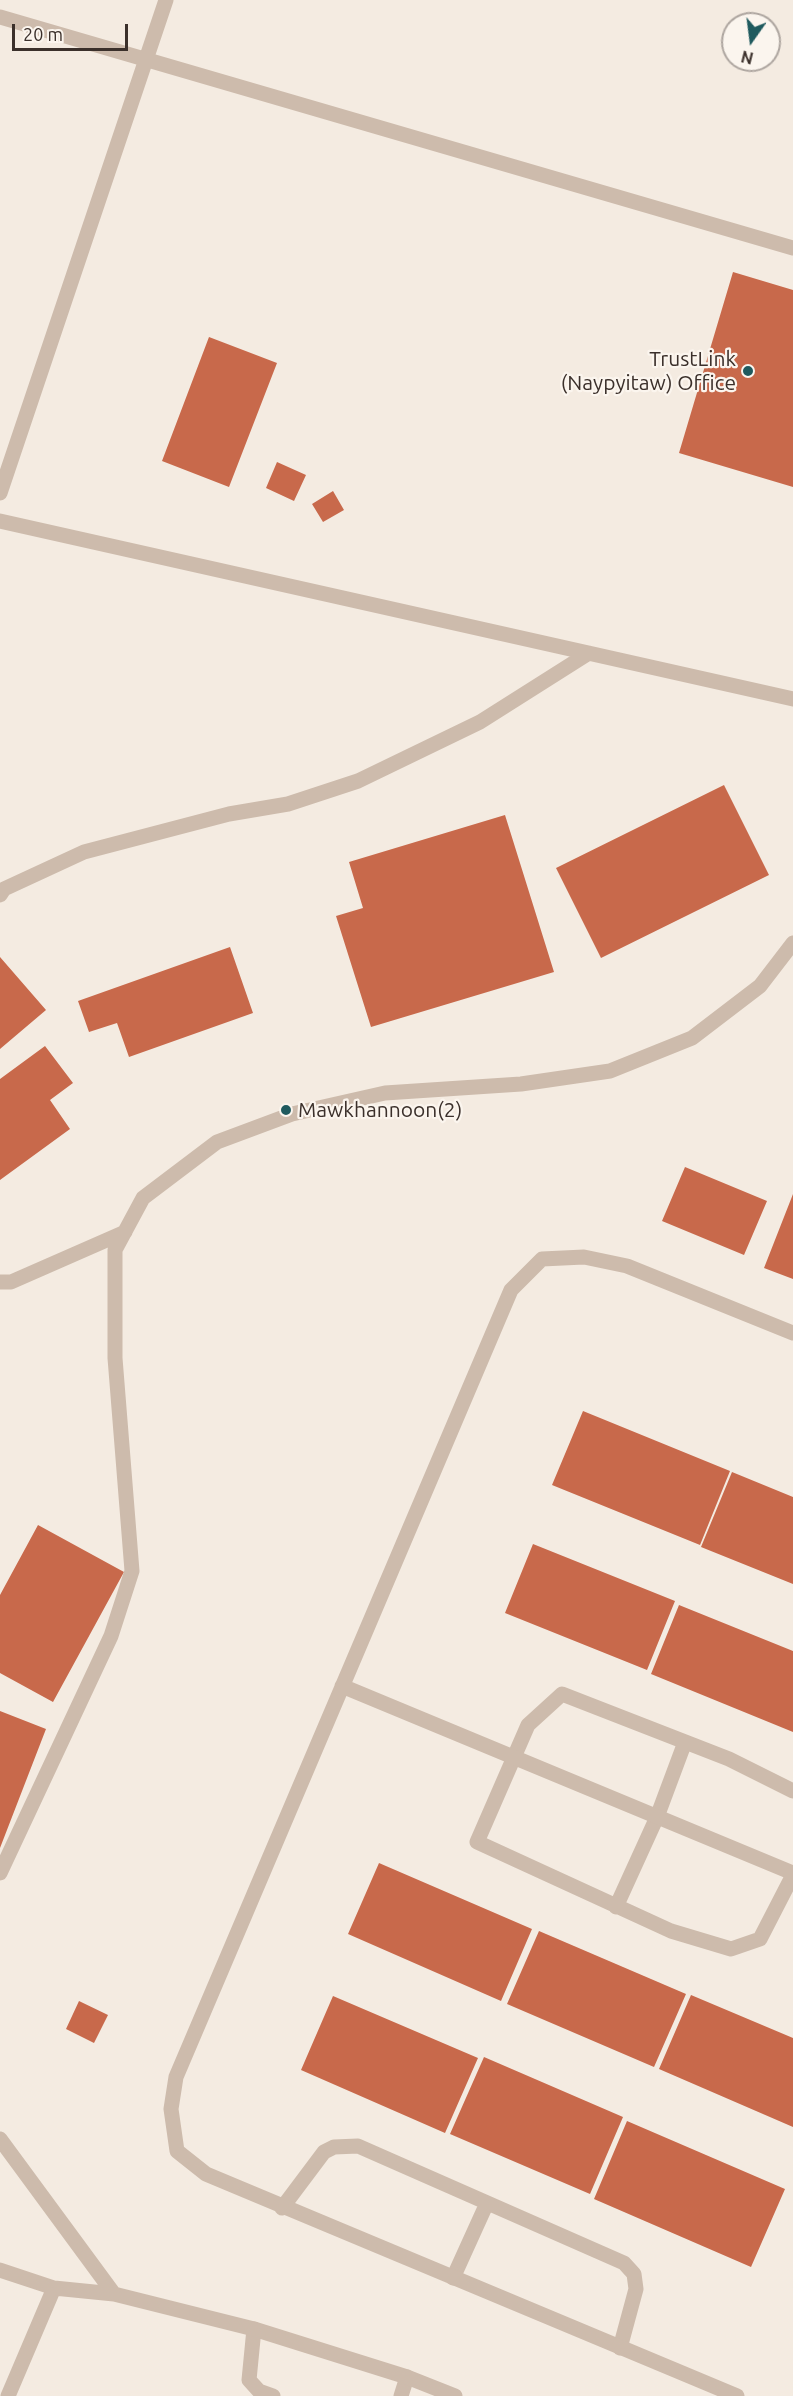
<!DOCTYPE html>
<style>
body{margin:0}
#map{position:relative;width:793px;height:2396px;overflow:hidden;background:#f4ebe1;font-family:Ubuntu,sans-serif}
canvas{display:block}
.north{position:absolute;left:721px;top:12px;width:60px;height:60px;box-sizing:border-box;background:#fbf5ee;border:2px solid #aea6a0;border-radius:50%;rotate:194deg;font-size:16px;font-weight:700;line-height:24px;text-align:center;color:#3b302b}
.north::after{content:'';display:block;margin:auto;width:21px;height:27px;background:#1f5a5e;clip-path:polygon(50% 0,100% 100%,50% 72%,0 100%)}
.scale{position:absolute;left:12px;top:24px;width:116px;height:27px;box-sizing:border-box;border:3px solid #3b302b;border-top:0;padding-left:8px;font-size:18px;line-height:21px;white-space:nowrap;color:#3b302b;-webkit-text-stroke:4px #fbf5ee;paint-order:stroke}
</style>
<div id="map">
<canvas width="793" height="2396"></canvas>
<div class="north">N</div>
<div class="scale">20 m</div>
</div>
<script>
const g = document.querySelector('canvas').getContext('2d');
g.lineJoin = 'round';
function fill(path, color) { g.fillStyle = color; g.fill(path, 'evenodd'); }
const shape = rows => new Path2D(rows.map(r => 'M' + r).join(''));
function trace(path, color, width, dash) { g.strokeStyle = color; g.lineWidth = width; g.lineCap = dash ? 'butt' : 'round'; g.setLineDash(dash || []); g.stroke(path); }
function label(font, color, halo, rows, align = 'center') {
  g.font = font + ' Ubuntu,sans-serif'; g.lineWidth = 4.5; g.setLineDash([]); g.textBaseline = 'middle'; g.strokeStyle = halo; g.fillStyle = color; for (const [text, x, y, turn = 0] of rows) {
    g.save(); g.translate(x, y); g.rotate((+turn || 0) * Math.PI / 180); g.textAlign = isNaN(turn) ? turn : align; if (halo) g.strokeText(text, 0, 0); g.fillText(text, 0, 0); g.restore();
  }
}
const building = shape([
 [733,272,793,290,793,487,679,453],
 [209,337,277,363,229,487,162,461],
 [277,462,306,475,294,501,266,488],
 [333,491,344,510,323,522,312,504],
 [724,785,769,875,601,958,556,868],
 [505,815,554,972,371,1027,336,916,363,908,349,862],
 [230,947,253,1013,129,1057,117,1023,89,1032,78,1001],
 [0,957,46,1010,0,1049],
 [45,1046,73,1083,50,1100,70,1129,0,1180,0,1079],
 [685,1167,767,1201,744,1255,662,1221],
 [793,1194,793,1279,764,1268],
 [583,1411,730,1471,700,1545,552,1485],
 [732,1472,793,1497,793,1584,701,1547],
 [38,1525,124,1572,53,1702,0,1673,0,1595],
 [533,1544,675,1601,647,1670,505,1613],
 [679,1605,793,1651,793,1732,651,1674],
 [0,1711,46,1729,0,1848],
 [379,1863,532,1929,501,2001,348,1934],
 [539,1931,686,1994,654,2067,507,2004],
 [691,1995,793,2038,793,2127,659,2069],
 [333,1996,478,2058,445,2133,301,2070],
 [79,2001,108,2015,94,2043,66,2029],
 [484,2057,623,2117,590,2194,450,2134],
 [627,2121,785,2189,751,2267,594,2199]
]);
const service = shape([
 [793,1791,729,1759,562,1694,528,1725,477,1842,671,1931,731,1949,760,1939,793,1875],
 [616,1907,657,1817,685,1742],
 [282,2208,324,2152,334,2147,358,2146,624,2263,634,2274,636,2289,620,2348],
 [453,2278,487,2203],
 [254,2329,249,2380,259,2391,273,2396],
 [401,2396,407,2377]
]);
const minor = shape([
 [0,17,793,248],
 [0,493,166,0],
 [0,521,793,699],
 [0,895,4,889,84,852,229,814,288,804,358,781,480,722,589,653],
 [0,1282,11,1282,125,1232],
 [342,1686,793,1873],
 [0,1873,111,1636,132,1571,115,1358,115,1250,143,1198,217,1142,292,1114,385,1093,521,1084,610,1071,692,1038,760,986,793,943],
 [0,2139,114,2294],
 [0,2270,54,2288,114,2294,254,2329,407,2377,455,2396],
 [8,2396,54,2288],
 [737,2396,206,2174,177,2151,171,2109,176,2077,511,1290,542,1259,584,1257,627,1266,793,1333]
]);
const markers = [
 [748,371,6,"#1f5a5e"],
 [286,1110,6,"#1f5a5e"]
];
const poiNames = [
 ["TrustLink",736,359],
 ["(Naypyitaw) Office",736,383],
 ["Mawkhannoon(2)",298,1110,"left"]
];
fill(building, '#c8694b');
trace(service, '#cdbbac', 15);
trace(minor, '#cdbbac', 15);
for (const [x, y, r, color] of markers) { const dot = new Path2D(); dot.arc(x, y, r, 0, 2 * Math.PI); g.fillStyle = color; g.fill(dot); trace(dot, '#fbf5ee', 2); }
label('21px', '#3b302b', '#fbf5ee', poiNames, 'right');
</script>
